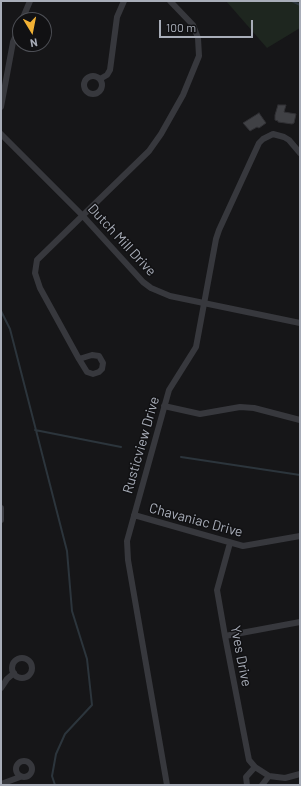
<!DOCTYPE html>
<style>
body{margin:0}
#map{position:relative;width:301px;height:786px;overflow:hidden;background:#161618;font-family:Barlow,sans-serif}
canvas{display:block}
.frame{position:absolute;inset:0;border:2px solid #a8adb8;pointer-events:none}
.north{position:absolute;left:12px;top:12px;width:40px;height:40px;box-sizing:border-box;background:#111113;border:1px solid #4d4f55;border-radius:50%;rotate:170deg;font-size:11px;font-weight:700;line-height:16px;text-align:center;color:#a8adb8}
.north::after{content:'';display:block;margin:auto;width:14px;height:18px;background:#f2b134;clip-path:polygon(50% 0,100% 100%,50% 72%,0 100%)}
.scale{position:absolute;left:159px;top:20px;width:94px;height:18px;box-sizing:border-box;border:2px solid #a8adb8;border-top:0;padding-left:5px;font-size:12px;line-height:14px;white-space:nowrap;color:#a8adb8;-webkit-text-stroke:3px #111113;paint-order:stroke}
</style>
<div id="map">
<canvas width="301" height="786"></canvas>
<div class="frame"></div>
<div class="north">N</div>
<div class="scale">100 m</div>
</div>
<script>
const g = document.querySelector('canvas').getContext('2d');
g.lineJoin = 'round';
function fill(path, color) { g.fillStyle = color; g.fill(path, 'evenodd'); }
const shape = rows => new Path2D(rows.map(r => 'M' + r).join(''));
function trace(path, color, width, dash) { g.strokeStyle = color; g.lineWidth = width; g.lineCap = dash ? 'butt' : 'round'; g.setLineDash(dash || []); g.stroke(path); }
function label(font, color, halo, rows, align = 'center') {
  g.font = font + ' Barlow,sans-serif'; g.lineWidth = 3; g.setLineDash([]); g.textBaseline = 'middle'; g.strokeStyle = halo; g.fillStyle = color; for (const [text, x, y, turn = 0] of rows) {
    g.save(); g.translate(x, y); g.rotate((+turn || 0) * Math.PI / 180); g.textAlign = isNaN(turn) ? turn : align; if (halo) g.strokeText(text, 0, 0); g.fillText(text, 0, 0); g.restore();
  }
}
const green = shape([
 [226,1,300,1,300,28,267,48]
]);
const stream = shape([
 [292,1,300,5],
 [1,311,10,329,67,551,72,611,87,659,92,705,65,734,56,754,52,776,55,785],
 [35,430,121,447],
 [181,457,300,475]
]);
const building = shape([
 [278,105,286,105,284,112,296,114,294,123,292,124,278,122,278,121,275,120,275,115,278,105],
 [259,113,266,123,259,128,257,127,250,131,243,123,259,113]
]);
const minor = shape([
 [22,20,30,1],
 '84 85a9 9 0 1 1 18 0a9 9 0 1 1-18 0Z',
 [100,79,107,75,110,70,117,17,124,1],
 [1,107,13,42,20,26],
 [1,134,82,215,143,282,151,288,170,296,300,323],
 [92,355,99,356,103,363,102,369,99,372,93,374,87,372,79,359,92,355],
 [79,359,40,288,35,273,37,260,149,151,161,134,183,95,199,56,198,38,193,25,170,1],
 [164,406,200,414,240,407,254,408,300,420],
 [1,508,1,520],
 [134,515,243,546,300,536],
 [230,543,217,590,225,636,249,760,255,767,269,776,285,778,300,774],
 [225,636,300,622],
 '12 668a10 10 0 1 1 20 0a10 10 0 1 1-20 0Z',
 [1,688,7,679,14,673],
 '16 769a8 8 0 1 1 16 0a8 8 0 1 1-16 0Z',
 [1,784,20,777],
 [167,785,128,560,127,541,169,390,196,347,216,239,219,230,259,143,263,139,273,134,284,137,289,140,300,153],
 [247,785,246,777,255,767],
 [262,785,269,776]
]);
const streetNames = [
 ["Dutch Mill Drive",122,240,47],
 ["Rusticview Drive",141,445,-74],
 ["Chavaniac Drive",196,520,15],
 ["Yves Drive",241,656,79]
];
fill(green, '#1e261f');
trace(stream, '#2c353c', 2);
fill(building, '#404145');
trace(building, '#303034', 1);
trace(minor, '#37383d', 6);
label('14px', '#a8adb8', '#111113', streetNames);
</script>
